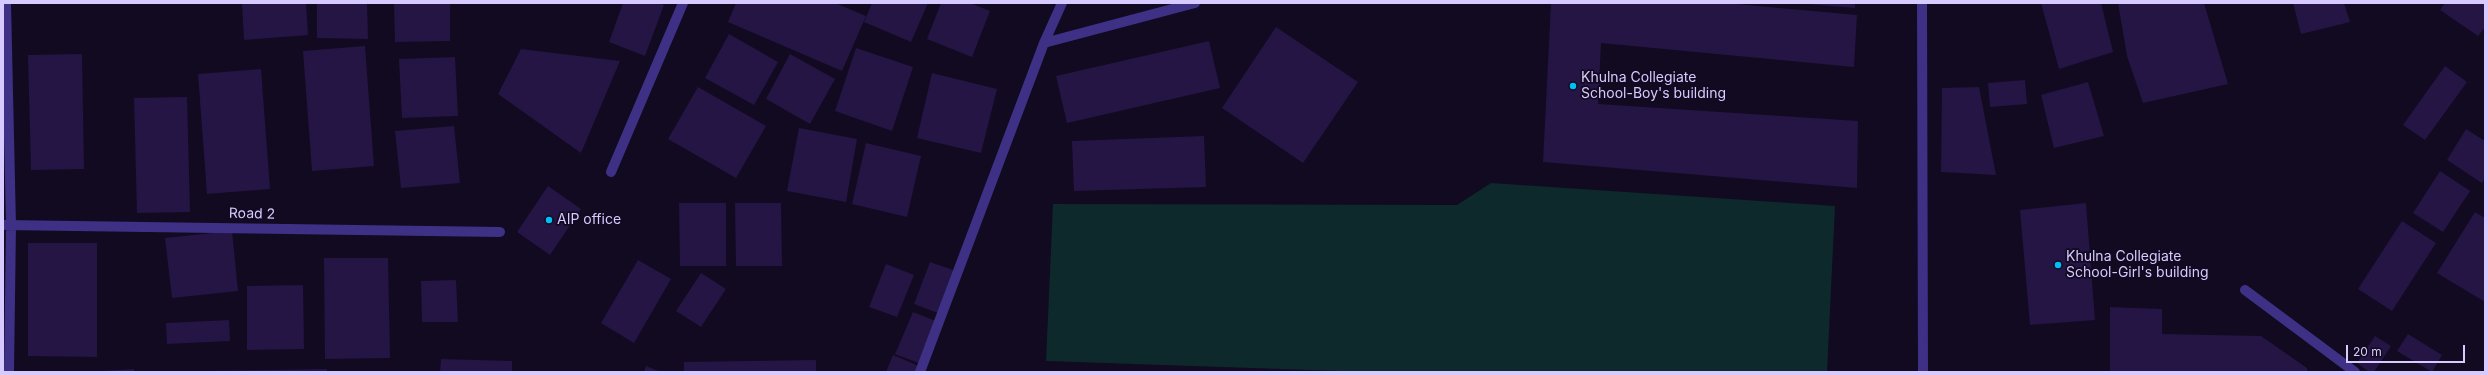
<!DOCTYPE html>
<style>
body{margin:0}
#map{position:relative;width:2488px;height:375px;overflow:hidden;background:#110a21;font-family:Inter,sans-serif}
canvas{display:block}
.frame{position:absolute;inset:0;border:4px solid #d7caff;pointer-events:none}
.scale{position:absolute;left:2346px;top:345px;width:119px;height:18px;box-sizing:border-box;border:2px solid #d7caff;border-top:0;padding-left:5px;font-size:12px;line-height:14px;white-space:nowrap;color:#d7caff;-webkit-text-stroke:3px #110a21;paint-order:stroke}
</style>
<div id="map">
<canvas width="2488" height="375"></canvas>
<div class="frame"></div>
<div class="scale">20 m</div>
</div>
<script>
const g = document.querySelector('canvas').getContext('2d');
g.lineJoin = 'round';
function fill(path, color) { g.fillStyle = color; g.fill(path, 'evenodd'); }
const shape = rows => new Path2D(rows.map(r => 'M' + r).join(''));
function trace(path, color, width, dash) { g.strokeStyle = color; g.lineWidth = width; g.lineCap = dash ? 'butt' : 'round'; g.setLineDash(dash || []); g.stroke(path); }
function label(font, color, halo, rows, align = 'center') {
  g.font = font + ' Inter,sans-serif'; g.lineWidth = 3.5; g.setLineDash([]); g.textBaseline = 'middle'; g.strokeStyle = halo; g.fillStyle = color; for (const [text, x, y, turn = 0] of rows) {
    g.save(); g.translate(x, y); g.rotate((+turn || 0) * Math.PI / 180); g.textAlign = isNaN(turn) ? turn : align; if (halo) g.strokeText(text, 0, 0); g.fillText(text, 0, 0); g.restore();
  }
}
const green = shape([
 [1491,183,1835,206,1827,372,1369,372,1046,361,1053,204,1457,205]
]);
const building = shape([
 [242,3,306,3,308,35,244,40],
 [317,3,367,3,368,39,317,38],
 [394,3,450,3,450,41,395,42],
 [623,3,658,3,664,5,645,56,609,42],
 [736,3,835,3,866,16,842,71,728,22],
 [872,3,928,3,911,42,864,22],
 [941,3,970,3,990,11,972,57,927,39],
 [1551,3,1725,3,1857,15,1854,67,1601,43,1598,104,1858,121,1857,188,1543,162],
 [1797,3,1855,3,1855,8],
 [2041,3,2101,3,2113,52,2059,69],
 [2118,3,2204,3,2228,84,2143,103,2127,56],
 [2293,3,2344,3,2350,22,2301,34],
 [2445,3,2485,3,2485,27,2478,36,2440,10],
 [1276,27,1358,82,1303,163,1222,108],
 [729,34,778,62,754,105,705,78],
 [1209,41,1220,88,1067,123,1056,76],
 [365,46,374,166,312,171,303,51],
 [856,48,913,67,892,131,835,111],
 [521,49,620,61,581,153,498,94],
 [82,54,84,169,31,170,28,55],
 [790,54,835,79,810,124,766,99],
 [455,57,458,116,402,118,399,59],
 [2445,66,2467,82,2425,140,2403,125],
 [261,69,270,189,207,194,198,74],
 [932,73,997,89,981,153,917,138],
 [2025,80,2027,104,1990,107,1988,83],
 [2088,82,2104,136,2054,148,2041,95],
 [698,87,766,126,736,178,668,139],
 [1979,87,1996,175,1941,172,1942,88],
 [187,97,190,212,137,213,134,98],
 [454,126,460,183,401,188,395,131],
 [799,128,857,139,846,202,787,191],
 [2466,129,2485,141,2485,178,2482,183,2447,160],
 [1204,136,1206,187,1074,191,1072,141],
 [866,143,921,156,907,217,852,204],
 [2440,171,2470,191,2443,232,2413,213],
 [548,186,581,209,550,255,517,232],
 [679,203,726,203,726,266,680,266],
 [735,203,781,203,782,266,736,266],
 [2086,203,2095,320,2030,325,2020,210],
 [2475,212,2485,218,2485,302,2437,273],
 [2402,221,2436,243,2392,311,2358,289],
 [232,231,238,291,172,298,165,238],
 [28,243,97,243,97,357,28,356],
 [324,258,388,258,390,358,325,359],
 [638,260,671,279,634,343,601,323],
 [930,262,959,272,943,315,914,304],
 [886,264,914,275,897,317,869,307],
 [701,273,726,289,701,327,676,311],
 [456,280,458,322,422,322,421,281],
 [303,285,304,349,247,350,247,286],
 [2110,307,2162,309,2162,334,2261,336,2307,368,2307,372,2110,372],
 [913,312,941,323,924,365,895,354],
 [229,320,230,341,167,344,166,323],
 [2408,334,2442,355,2432,372,2397,351],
 [2375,336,2391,346,2374,372,2369,372,2357,363],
 [893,355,921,367,919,372,886,372],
 [441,359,512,361,512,372,440,372],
 [816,360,816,372,684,372,684,362],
 [646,366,661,372,644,372],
 [134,369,134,372,101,372,101,371],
 [327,369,327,372,208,372,208,371]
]);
const street = shape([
 [6,3,11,225,9,372],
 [1922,3,1923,372],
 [1044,43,1195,3],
 [611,172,683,3],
 [3,225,500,232],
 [2245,290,2355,372],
 [920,372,1044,43,1062,3]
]);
const markers = [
 [1573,86,4,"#00bff5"],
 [549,220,4,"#00bff5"],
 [2058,265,4,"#00bff5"]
];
const poiNames = [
 ["Khulna Collegiate",1581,78],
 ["School-Boy's building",1581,94],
 ["AIP office",557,220],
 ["Khulna Collegiate",2066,257],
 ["School-Girl's building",2066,273]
];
const streetNames = [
 ["Road 2",252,214,1]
];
fill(green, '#0d292b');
fill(building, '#241544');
trace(street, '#3e3085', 10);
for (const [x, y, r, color] of markers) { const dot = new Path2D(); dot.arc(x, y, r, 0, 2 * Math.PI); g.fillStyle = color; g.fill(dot); trace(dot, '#110a21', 1.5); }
label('14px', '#d7caff', '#110a21', poiNames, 'left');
label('14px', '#d7caff', '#110a21', streetNames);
</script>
